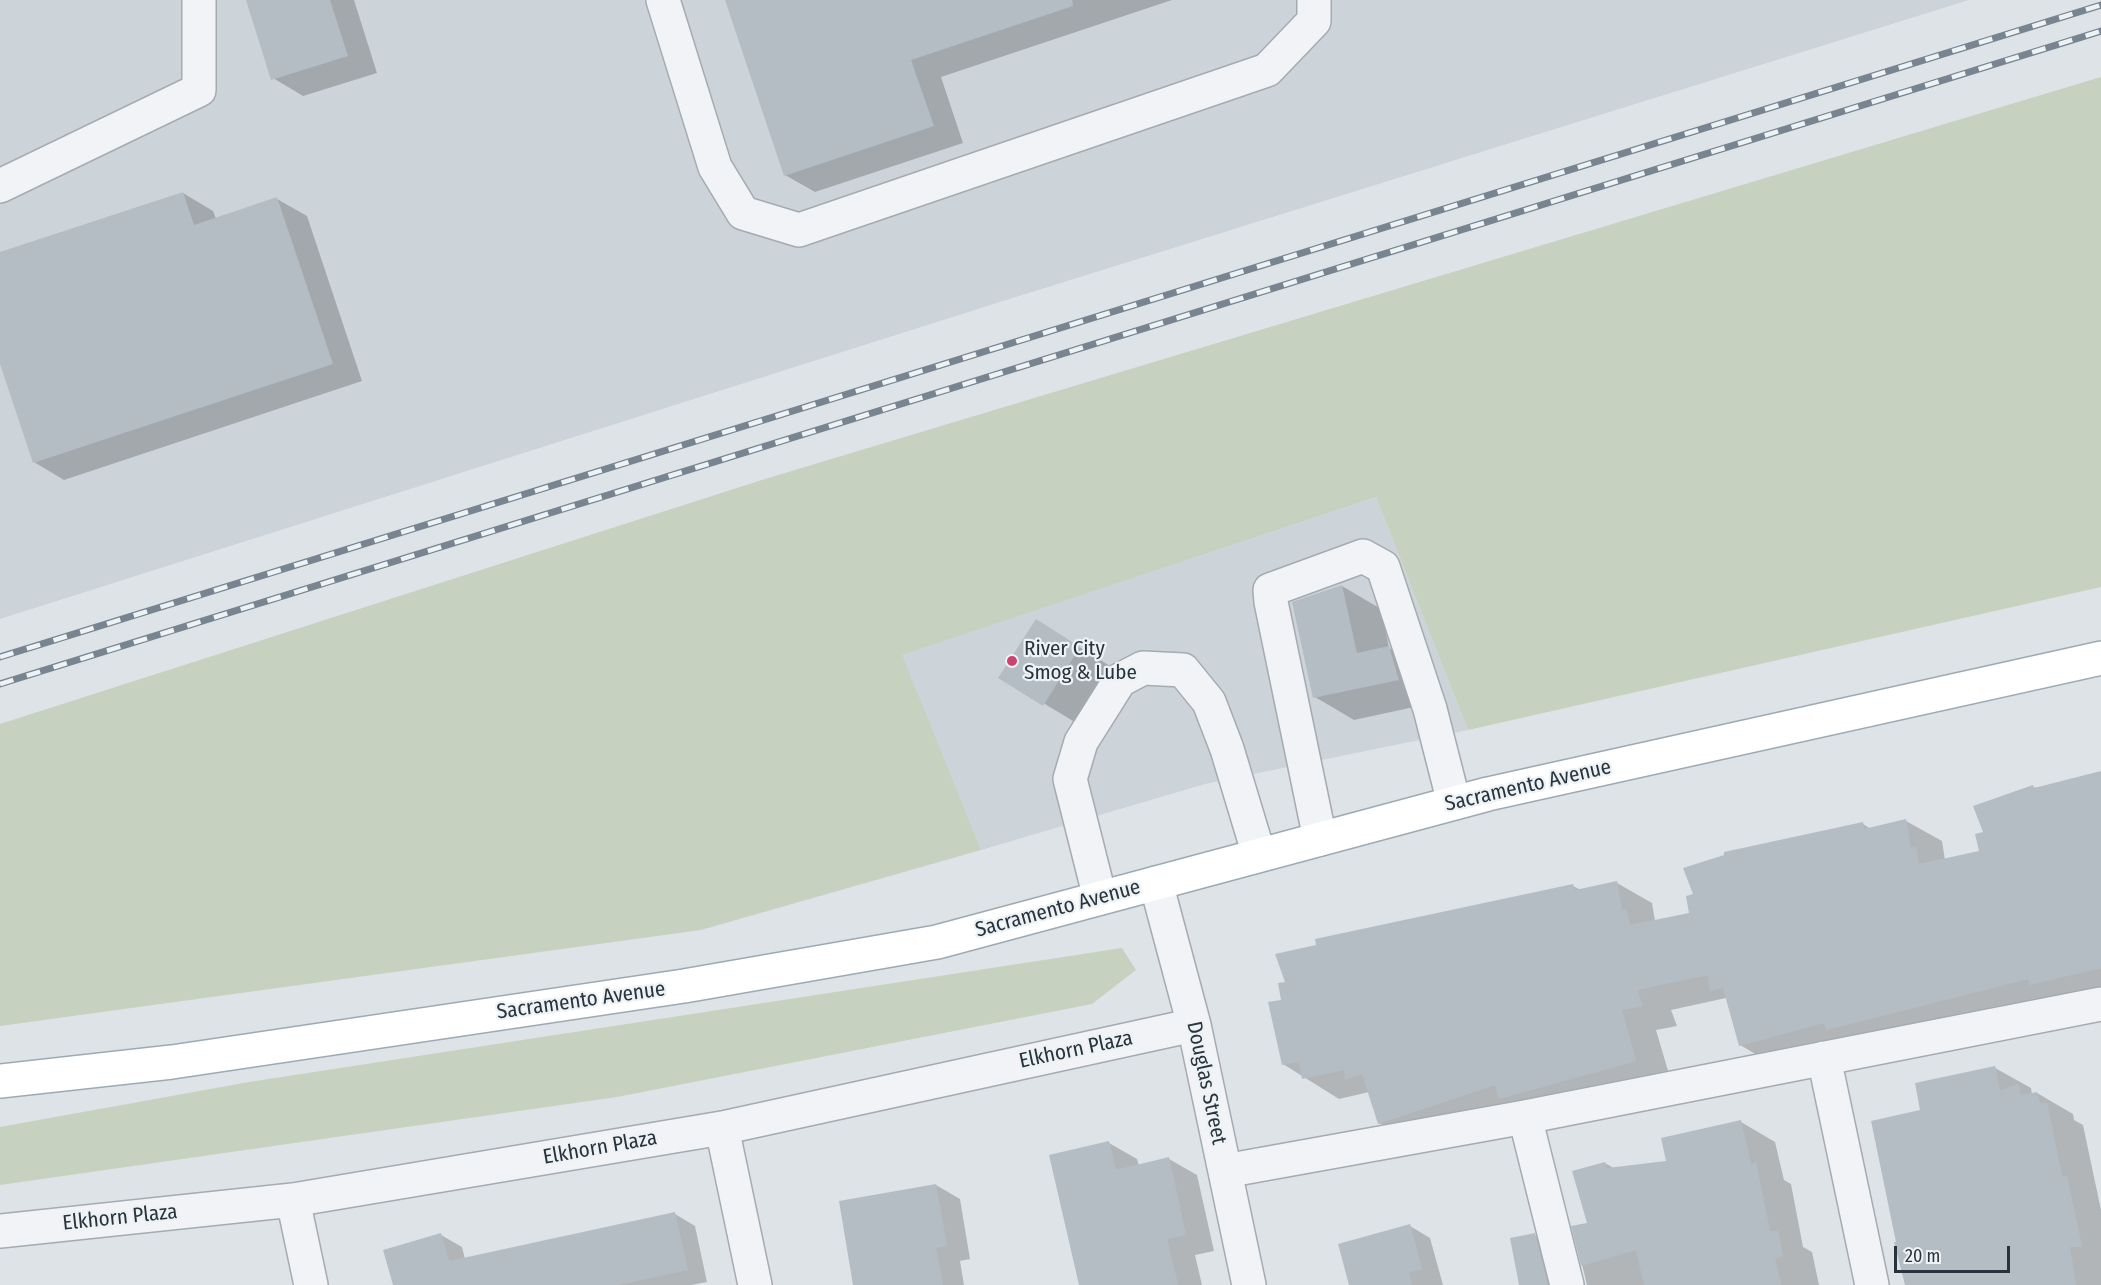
<!DOCTYPE html>
<style>
body{margin:0}
#map{position:relative;width:2101px;height:1285px;overflow:hidden;background:#dee3e7;font-family:"Fira Sans Condensed",sans-serif}
canvas{display:block}
.scale{position:absolute;left:1894px;top:1246px;width:116px;height:27px;box-sizing:border-box;border:3px solid #28333e;border-top:0;padding-left:8px;font-size:18px;line-height:21px;white-space:nowrap;color:#28333e;-webkit-text-stroke:4px #edf2f5;paint-order:stroke}
</style>
<div id="map">
<canvas width="2101" height="1285"></canvas>
<div class="scale">20 m</div>
</div>
<script>
const g = document.querySelector('canvas').getContext('2d');
g.lineJoin = 'round';
function fill(path, color) { g.fillStyle = color; g.fill(path, 'evenodd'); }
const shape = rows => new Path2D(rows.map(r => 'M' + r).join(''));
function trace(path, color, width, dash) { g.strokeStyle = color; g.lineWidth = width; g.lineCap = dash ? 'butt' : 'round'; g.setLineDash(dash || []); g.stroke(path); }
function label(font, color, halo, rows, align = 'center') {
  g.font = font + ' "Fira Sans Condensed",sans-serif'; g.lineWidth = 4.5; g.setLineDash([]); g.textBaseline = 'middle'; g.strokeStyle = halo; g.fillStyle = color; for (const [text, x, y, turn = 0] of rows) {
    g.save(); g.translate(x, y); g.rotate((+turn || 0) * Math.PI / 180); g.textAlign = isNaN(turn) ? turn : align; if (halo) g.strokeText(text, 0, 0); g.fillText(text, 0, 0); g.restore();
  }
}
const built = shape([
 [0,0,1969,0,1003,301,0,619],
 [1376,497,1468,730,1205,784,981,850,901,655]
]);
const green = shape([
 [2101,77,2101,587,1468,730,1376,497,902,655,981,850,701,930,0,1026,0,724,765,479],
 [1122,948,1136,970,1092,1004,617,1097,0,1185,0,1127,249,1082]
]);
const shadow = shape([
 [248,0,354,0,377,73,303,96,273,78],
 [727,0,1172,0,941,77,963,143,815,192,785,175],
 [183,193,213,211,216,219,277,199,307,216,362,381,64,480,34,462,0,359,0,254],
 [1342,586,1381,609,1389,648,1428,670,1437,702,1354,720,1315,697],
 [1037,621,1118,671,1083,727,1000,677],
 [2101,773,2101,996,1776,1066,1740,1045,1726,998,1671,1010,1677,1026,1656,1030,1671,1081,1415,1143,1379,1123,1369,1092,1339,1099,1283,1064,1283,1001,1573,886,1581,890,1617,883,1652,903,1655,921,1691,914,1863,824,1871,829,1906,821,1942,841,1945,860,1980,852,1985,833,2033,787,2037,788],
 [1995,1068,2031,1088,2032,1094,2037,1093,2073,1114,2074,1120,2083,1125,2101,1210,2101,1285,1906,1285,1898,1243,1922,1111],
 [1741,1122,1775,1142,1784,1180,1791,1184,1803,1247,1812,1252,1819,1285,1587,1285,1573,1227,1588,1224,1605,1163,1615,1169,1668,1162],
 [1109,1143,1137,1159,1139,1166,1169,1159,1197,1175,1214,1251,1195,1255,1202,1285,1080,1285],
 [936,1185,960,1199,970,1259,960,1261,964,1285,855,1285],
 [675,1214,695,1226,707,1282,691,1285,395,1285,441,1235,462,1247,465,1259],
 [1410,1226,1430,1238,1443,1285,1350,1285],
 [1534,1235,1569,1254,1576,1285,1520,1285]
]);
const building = shape([
 [246,0,330,0,348,56,271,80],
 [725,0,1072,0,1073,6,911,60,934,126,784,176],
 [183,192,194,225,277,197,333,364,33,463,0,364,0,252],
 [1342,585,1357,653,1389,646,1399,680,1313,698,1292,602],
 [1036,619,1080,647,1043,706,998,678],
 [2101,771,2101,968,2029,985,2028,979,1826,1030,1824,1023,1739,1046,1723,988,1710,991,1708,975,1637,990,1643,1006,1622,1010,1636,1061,1499,1099,1495,1085,1378,1124,1362,1074,1345,1080,1344,1070,1302,1079,1299,1062,1282,1065,1268,1002,1281,1000,1278,983,1285,982,1275,954,1316,945,1315,939,1573,884,1575,890,1617,881,1622,910,1626,909,1630,925,1689,913,1686,896,1693,894,1683,868,1724,855,1724,852,1863,822,1864,829,1906,819,1911,848,1916,847,1919,864,1979,851,1975,834,1983,832,1973,806,2033,785,2034,788],
 [1995,1066,2000,1091,2018,1084,2021,1095,2037,1092,2040,1103,2047,1103,2062,1176,2067,1176,2082,1247,2070,1247,2076,1285,1905,1285,1894,1242,1896,1242,1871,1121,1920,1110,1915,1083],
 [1741,1120,1751,1165,1756,1162,1770,1231,1778,1231,1783,1256,1775,1259,1781,1285,1644,1285,1636,1250,1581,1266,1571,1226,1587,1223,1572,1171,1605,1162,1607,1168,1666,1161,1661,1138],
 [1109,1141,1116,1170,1169,1157,1186,1235,1167,1239,1178,1285,1079,1285,1049,1155],
 [936,1184,947,1246,936,1248,943,1285,853,1285,839,1201],
 [675,1212,688,1270,618,1285,393,1285,383,1250,441,1233,449,1261],
 [1410,1224,1422,1269,1409,1272,1412,1285,1349,1285,1338,1244],
 [1535,1233,1548,1285,1519,1285,1510,1238]
]);
const minor = shape([
 [663,0,715,167,743,213,799,230,1267,70,1314,21,1314,0],
 [0,186,199,90,199,0],
 [1320,839,1271,602,1270,590,1363,556,1383,567,1430,709,1454,803],
 [1156,883,1194,1025,1249,1285],
 [1100,898,1070,779,1081,742,1120,680,1143,668,1183,670,1209,702,1227,749,1259,855],
 [1824,1058,1872,1285],
 [1525,1117,2101,1004],
 [722,1128,755,1285],
 [1225,1171,1525,1117,1567,1285],
 [293,1200,311,1285],
 [0,1231,293,1200,722,1128,1194,1025]
]);
const major = shape([
 [0,1081,172,1062,684,986,937,942,1488,794,2101,658]
]);
const rail = shape([
 [0,657,2101,5],
 [0,684,2101,31]
]);
const markers = [
 [1012,661,6,"#cb4470"]
];
const poiNames = [
 ["River City",1024,649],
 ["Smog & Lube",1024,673]
];
const streetNames = [
 ["Sacramento Avenue",1528,786,-13],
 ["Sacramento Avenue",1058,909,-15],
 ["Sacramento Avenue",581,1001,-8],
 ["Elkhorn Plaza",1076,1050,-12],
 ["Douglas Street",1206,1083,78],
 ["Elkhorn Plaza",600,1148,-10],
 ["Elkhorn Plaza",120,1218,-6]
];
fill(built, '#ccd3d9');
fill(green, '#c7d1bf');
fill(shadow, '#0003');
fill(building, '#b5bdc4');
trace(minor, '#a4abb1', 36);
trace(major, '#9eaab3', 36);
trace(minor, '#f1f3f6', 33);
trace(major, '#fff', 33);
trace(rail, '#788591', 7);
trace(rail, '#edf2f5', 4.5, [14]);
for (const [x, y, r, color] of markers) { const dot = new Path2D(); dot.arc(x, y, r, 0, 2 * Math.PI); g.fillStyle = color; g.fill(dot); trace(dot, '#edf2f5', 2); }
label('21px', '#28333e', '#edf2f5', poiNames, 'left');
label('21px', '#28333e', '#edf2f5', streetNames);
</script>
